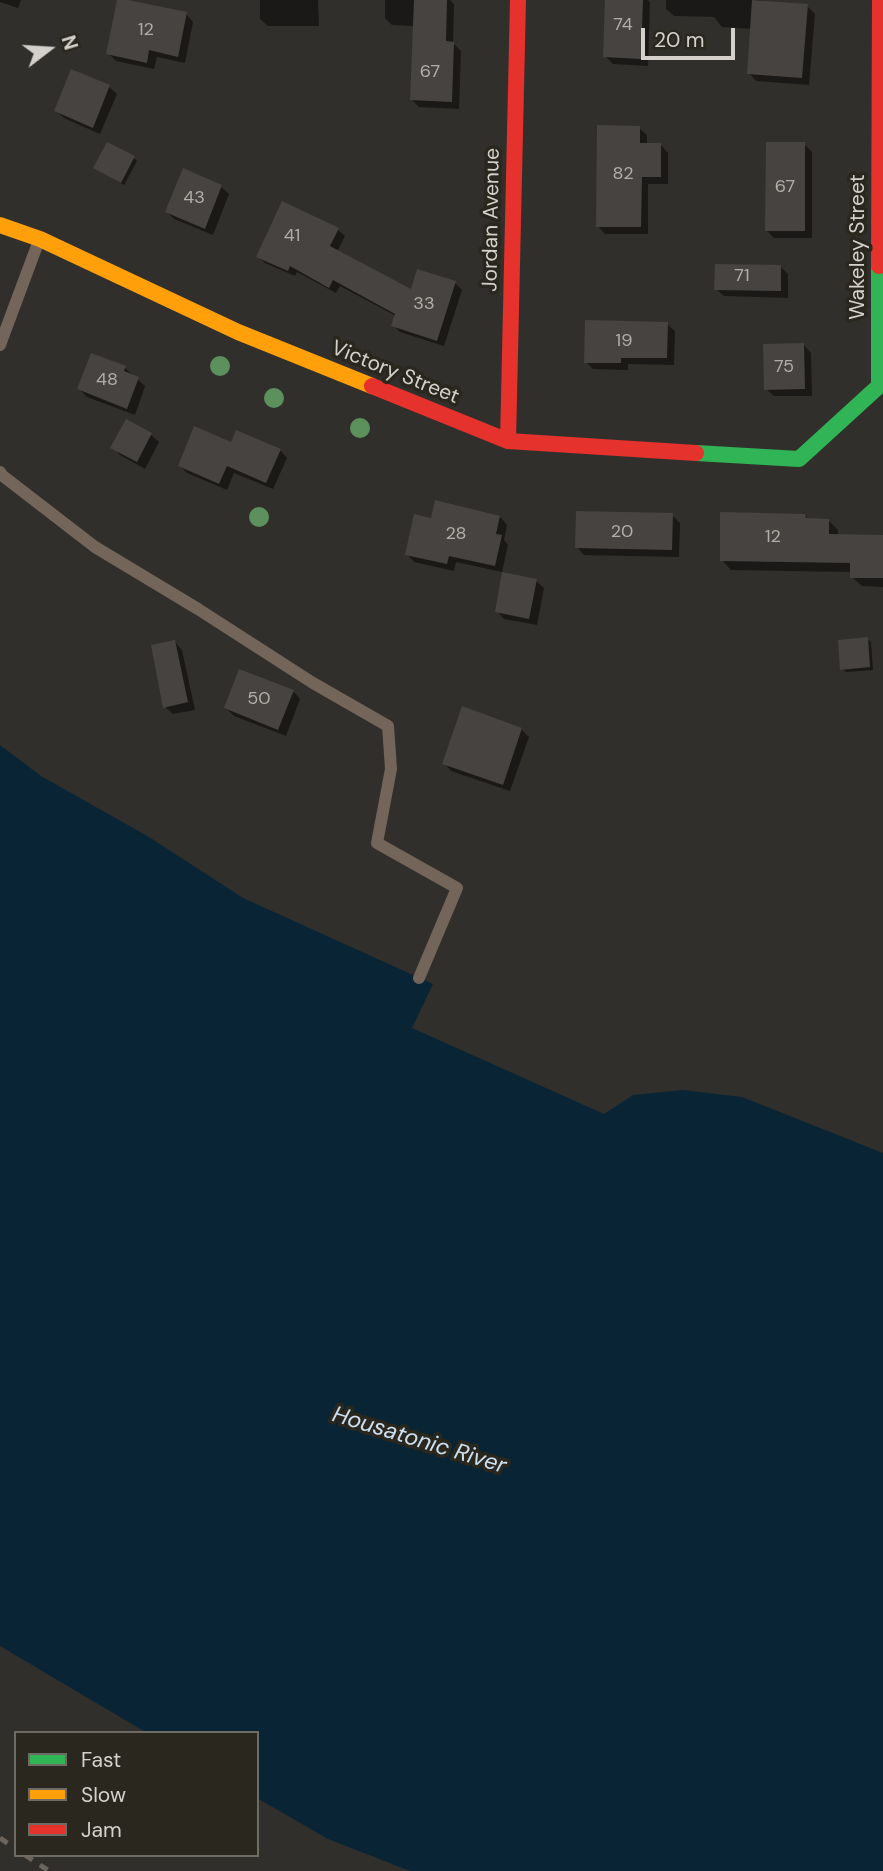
<!DOCTYPE html>
<style>
body{margin:0}
#map{position:relative;width:883px;height:1871px;overflow:hidden;background:#312f2b;font-family:"DM Sans",sans-serif}
canvas{display:block}
.legend{position:absolute;left:14px;top:1731px;width:245px;height:126px;box-sizing:border-box;background:#2a271e;border:2px solid #6e6b64;margin:0;padding:9px 12px;list-style:none;font-size:21px;color:#d4d1cc}
.legend li{display:flex;align-items:center;gap:14px;height:35px}
.legend b{width:35px;border:2px solid #6e6b64}
.north{position:absolute;left:14px;top:14px;width:70px;height:70px;-webkit-text-stroke:5px #2a271e;paint-order:stroke;rotate:73deg;font-size:19px;font-weight:700;line-height:28px;text-align:center;color:#d4d1cc}
.north::after{content:'';display:block;margin:auto;width:24px;height:32px;background:#d4d1cc;clip-path:polygon(50% 0,100% 100%,50% 72%,0 100%)}
.scale{position:absolute;left:641px;top:28px;width:94px;height:32px;box-sizing:border-box;border:4px solid #d4d1cc;border-top:0;padding-left:9px;font-size:21px;line-height:24px;white-space:nowrap;color:#d4d1cc;-webkit-text-stroke:5px #2a271e;paint-order:stroke}
</style>
<div id="map">
<canvas width="883" height="1871"></canvas>
<ul class="legend">
<li><b style="height:9px;background:#30b455"></b>Fast</li>
<li><b style="height:9px;background:#ff9f0a"></b>Slow</li>
<li><b style="height:9px;background:#e5322d"></b>Jam</li>
</ul>
<div class="north">N</div>
<div class="scale">20 m</div>
</div>
<script>
const g = document.querySelector('canvas').getContext('2d');
g.lineJoin = 'round';
function fill(path, color) { g.fillStyle = color; g.fill(path, 'evenodd'); }
const shape = rows => new Path2D(rows.map(r => 'M' + r).join(''));
function trace(path, color, width, dash) { g.strokeStyle = color; g.lineWidth = width; g.lineCap = dash ? 'butt' : 'round'; g.setLineDash(dash || []); g.stroke(path); }
function label(font, color, halo, rows, align = 'center') {
  g.font = font + ' "DM Sans",sans-serif'; g.lineWidth = 7; g.setLineDash([]); g.textBaseline = 'middle'; g.strokeStyle = halo; g.fillStyle = color; for (const [text, x, y, turn = 0] of rows) {
    g.save(); g.translate(x, y); g.rotate((+turn || 0) * Math.PI / 180); g.textAlign = isNaN(turn) ? turn : align; if (halo) g.strokeText(text, 0, 0); g.fillText(text, 0, 0); g.restore();
  }
}
const water = shape([
 [0,745,41,776,149,837,243,898,433,984,412,1028,604,1114,633,1095,683,1090,742,1097,883,1153,883,1871,410,1871,328,1839,257,1798,257,1733,147,1733,0,1646]
]);
const shadow = shape([
 [0,0,21,0,18,8,0,2],
 [119,0,186,14,193,22,185,63,157,57,154,69,116,61,108,53],
 [260,0,318,0,319,26,268,26,260,19],
 [385,0,450,0,454,4,453,43,461,51,459,109,419,107,412,100,414,26,392,25,385,18],
 [607,0,648,0,650,3,648,66,613,64,605,56],
 [666,0,756,0,807,6,815,14,809,85,756,81,749,73,752,29,722,27,714,17,674,16,666,9],
 [109,87,117,94,100,134,64,118,56,111],
 [639,128,647,135,647,145,661,145,668,153,668,184,648,184,648,234,605,234,598,226],
 [804,144,812,152,812,238,774,238,766,230],
 [134,158,137,161,124,185,95,168],
 [184,171,221,187,229,194,213,235,174,219,167,212],
 [338,230,345,236,337,252,412,291,418,271,455,283,462,290,444,346,400,332,393,325,396,316,340,286,336,293,297,272,295,276,265,263,258,257],
 [780,266,788,274,788,298,724,296,716,289],
 [667,324,675,331,674,365,628,364,628,370,593,369,586,362],
 [804,345,811,353,812,396,774,396,766,389],
 [125,368,145,386,135,415,87,397,79,389],
 [151,435,159,442,145,469,120,455,113,447],
 [231,444,280,450,287,458,273,489,234,473,227,490,187,473,180,466],
 [672,515,680,523,679,557,584,555,577,547],
 [805,515,809,520,828,520,838,530,838,536,883,537,883,587,862,586,852,577,852,572,731,570,722,560],
 [500,517,507,525,504,540,508,545,502,572,456,562,454,571,414,562,407,554,432,520],
 [536,581,544,588,537,625,504,619,497,611],
 [867,639,871,642,873,670,846,672,842,669],
 [175,642,182,650,195,710,173,714,165,707],
 [293,691,300,699,286,736,234,716,226,708],
 [521,729,529,737,510,791,451,771,444,763]
]);
const building = shape([
 [117,0,128,0,187,12,178,57,149,50,147,63,106,54],
 [414,0,447,0,446,41,454,42,452,102,410,100],
 [605,0,643,0,641,59,603,57],
 [752,0,808,4,802,78,747,74],
 [71,69,110,85,93,128,54,111],
 [597,125,640,126,640,143,661,143,661,177,642,177,641,227,596,227],
 [107,142,135,156,121,183,93,168],
 [766,142,805,142,805,231,765,231],
 [183,168,222,185,205,229,165,212],
 [282,201,339,228,330,246,411,289,417,269,456,281,437,341,391,326,395,314,333,280,329,288,290,266,288,271,256,257],
 [715,264,781,265,781,291,714,290],
 [585,320,668,322,667,358,621,358,621,363,584,363],
 [804,343,805,389,764,390,763,344],
 [91,353,126,366,124,371,139,377,127,409,77,389],
 [126,419,152,433,137,462,110,448],
 [194,426,231,442,236,430,281,449,266,483,227,466,219,484,178,466],
 [435,500,500,516,496,534,502,535,495,566,449,556,447,564,405,555,414,514,431,518],
 [576,511,673,513,672,550,575,548],
 [720,512,805,514,806,518,829,519,829,534,883,535,883,578,850,578,850,563,720,561],
 [502,572,537,579,529,619,495,612],
 [868,637,870,667,840,670,838,640],
 [175,640,188,702,163,708,151,645],
 [239,669,294,690,278,730,224,708],
 [462,706,522,728,503,785,442,764]
]);
const lane = shape([
 [0,345,38,243],
 [0,472,3,476,95,547,198,609,313,683,388,726,391,769,377,843,457,888,419,978]
]);
const fast = shape([
 [696,453,799,459,879,386,879,266]
]);
const slow = shape([
 [0,225,40,239,238,332,372,386]
]);
const jam = shape([
 [879,266,880,0],
 [372,386,508,441,696,453],
 [508,441,518,0]
]);
const rail = shape([
 [0,1838,16,1849],
 [25,1855,49,1871]
]);
const trees = [
 [220,366],
 [274,398],
 [360,428],
 [259,517]
];
const numberNames = [
 ["74",623,25],
 ["12",146,30],
 ["67",430,72],
 ["82",623,174],
 ["67",785,187],
 ["43",194,198],
 ["41",292,236],
 ["71",742,276],
 ["33",424,304],
 ["19",624,341],
 ["75",784,367],
 ["48",107,380],
 ["20",622,532],
 ["28",456,534],
 ["12",773,537],
 ["50",259,699]
];
const streetNames = [
 ["Jordan Avenue",492,220,-89],
 ["Wakeley Street",858,247,-90],
 ["Victory Street",395,373,22]
];
const waterNames = [
 ["Housatonic River",419,1441,17]
];
fill(water, '#092535');
fill(shadow, '#0007');
fill(building, '#464341');
trace(lane, '#736559', 12);
trace(fast, '#30b455', 16);
trace(slow, '#ff9f0a', 16);
trace(jam, '#e5322d', 16);
trace(rail, '#6c655d', 5, [9, 9]);
g.fillStyle = '#5c905c';
for (const [x, y] of trees) { g.beginPath(); g.arc(x, y, 10, 0, 2 * Math.PI); g.fill(); }
label('18px', '#b0aea9', null, numberNames);
label('21px', '#d4d1cc', '#2a271e', streetNames);
label('italic 23px', '#cbe0f0', '#2a271e', waterNames);
</script>
